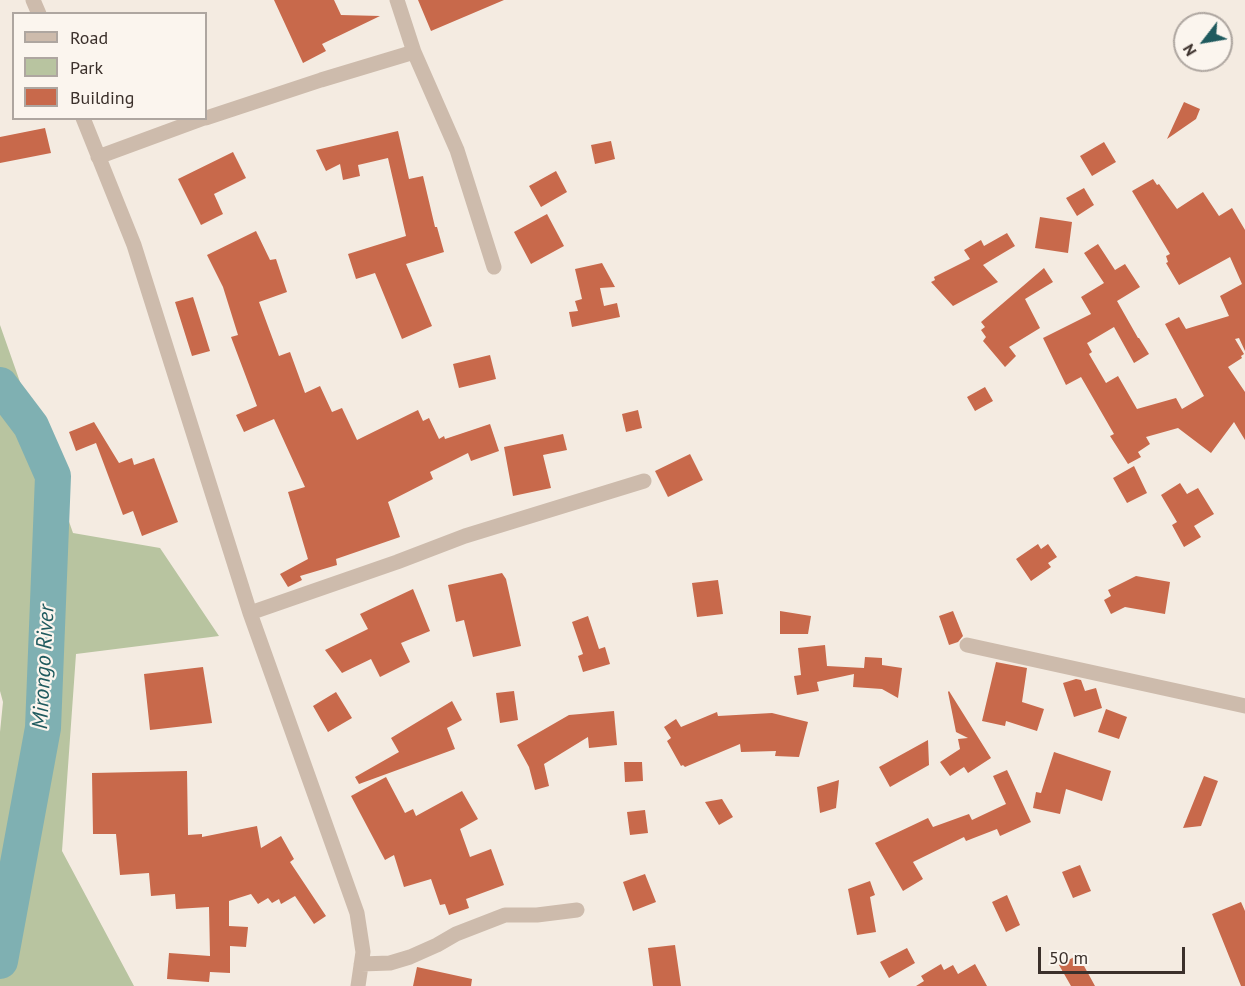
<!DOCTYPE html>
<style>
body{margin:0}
#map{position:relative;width:1245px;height:986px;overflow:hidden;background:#f4ebe1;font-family:"PT Sans",sans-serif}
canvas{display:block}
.legend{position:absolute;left:12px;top:12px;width:195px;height:108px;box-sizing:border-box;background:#fbf5ee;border:2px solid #aea6a0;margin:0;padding:8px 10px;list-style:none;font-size:18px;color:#3b302b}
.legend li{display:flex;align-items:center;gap:12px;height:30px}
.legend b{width:30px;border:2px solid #aea6a0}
.north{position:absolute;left:1173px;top:12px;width:60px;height:60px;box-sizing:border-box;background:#fbf5ee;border:2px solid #aea6a0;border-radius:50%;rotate:239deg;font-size:16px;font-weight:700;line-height:24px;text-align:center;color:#3b302b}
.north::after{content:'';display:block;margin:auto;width:21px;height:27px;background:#1f5a5e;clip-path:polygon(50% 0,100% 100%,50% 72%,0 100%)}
.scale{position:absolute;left:1038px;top:947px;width:147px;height:27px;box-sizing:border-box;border:3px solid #3b302b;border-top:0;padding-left:8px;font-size:18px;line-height:21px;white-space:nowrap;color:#3b302b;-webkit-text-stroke:4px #fbf5ee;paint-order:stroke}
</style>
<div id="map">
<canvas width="1245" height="986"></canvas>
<ul class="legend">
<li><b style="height:8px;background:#cdbbac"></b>Road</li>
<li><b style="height:16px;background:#b8c4a0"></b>Park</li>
<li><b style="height:16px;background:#c8694b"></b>Building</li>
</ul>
<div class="north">N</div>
<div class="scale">50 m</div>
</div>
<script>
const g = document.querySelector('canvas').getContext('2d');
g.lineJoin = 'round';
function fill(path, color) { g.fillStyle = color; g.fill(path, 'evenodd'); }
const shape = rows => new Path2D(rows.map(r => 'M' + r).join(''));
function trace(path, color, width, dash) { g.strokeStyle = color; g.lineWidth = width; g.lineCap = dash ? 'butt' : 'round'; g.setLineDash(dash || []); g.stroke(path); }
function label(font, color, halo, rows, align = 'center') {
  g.font = font + ' "PT Sans",sans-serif'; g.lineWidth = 4.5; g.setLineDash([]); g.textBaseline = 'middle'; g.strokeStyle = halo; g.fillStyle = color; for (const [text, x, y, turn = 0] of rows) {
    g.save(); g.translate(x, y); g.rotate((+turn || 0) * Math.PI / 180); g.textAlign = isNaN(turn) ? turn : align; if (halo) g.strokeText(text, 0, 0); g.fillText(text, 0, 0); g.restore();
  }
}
const green = shape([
 [0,325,73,533,160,548,219,636,76,654,62,851,134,986,0,986,0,732,3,702,0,691]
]);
const river = shape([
 [0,385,31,426,53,476,43,728,0,961]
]);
const building = shape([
 [274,0,334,0,341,15,380,16,322,44,326,51,303,63],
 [418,0,504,0,431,31],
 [1184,102,1200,109,1196,119,1167,139],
 [45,128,51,153,0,163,0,137],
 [398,131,409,179,423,176,435,227,437,227,444,252,406,264,432,326,402,339,375,273,356,279,348,254,406,236,388,158,358,165,360,176,343,180,340,164,326,171,316,150],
 [611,141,615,159,595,164,591,145],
 [1104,142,1116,162,1092,176,1080,156],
 [233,152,246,178,214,194,223,214,201,225,178,179],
 [556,171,567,192,541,207,529,186],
 [1153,179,1157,185,1159,184,1177,209,1203,192,1219,216,1232,208,1245,230,1245,351,1239,338,1235,339,1244,354,1241,356,1242,358,1228,367,1245,392,1245,440,1234,422,1211,453,1178,428,1146,437,1150,444,1138,452,1141,457,1128,464,1110,436,1114,434,1081,377,1066,385,1043,338,1091,314,1081,297,1104,283,1084,253,1098,244,1115,270,1125,264,1140,287,1117,301,1138,338,1139,338,1149,354,1134,363,1114,327,1087,343,1092,352,1089,354,1106,383,1118,376,1137,409,1176,398,1182,409,1204,396,1165,324,1179,317,1186,329,1229,316,1220,296,1242,284,1230,257,1179,285,1166,263,1168,262,1166,256,1170,254,1132,191],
 [1084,188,1094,205,1077,216,1066,198],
 [547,214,564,246,531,264,514,232],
 [1040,217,1072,222,1068,253,1035,248],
 [256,231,270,260,276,259,287,292,259,302,279,356,290,352,305,393,320,386,332,412,342,408,357,440,418,410,423,421,429,418,439,439,444,436,445,439,490,424,499,451,471,461,468,453,430,472,433,479,388,502,400,537,336,559,337,565,300,576,302,580,288,587,280,574,308,559,288,492,305,487,274,419,244,432,236,415,257,406,231,337,238,335,223,287,207,255],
 [1007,233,1015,246,983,265,998,282,953,306,931,282,935,280,934,277,970,259,964,250,981,240,984,246],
 [602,263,615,287,600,288,604,306,617,303,620,317,572,327,569,312,578,311,575,301,582,299,575,269],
 [1044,268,1053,282,1025,299,1040,328,1009,347,1016,356,1005,367,983,341,986,337,981,330,985,327,981,322],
 [193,297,210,351,192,356,175,302],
 [490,355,496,379,459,388,453,364],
 [985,387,993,401,975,411,967,397],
 [638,410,642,428,626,432,622,414],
 [94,422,119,463,132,458,134,465,154,458,178,522,142,536,133,511,123,515,96,443,76,451,69,432],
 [563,434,567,450,543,455,551,488,513,496,504,447],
 [690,454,703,480,668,497,655,471],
 [1134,466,1147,493,1127,503,1113,478],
 [1180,483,1187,494,1198,488,1214,514,1194,526,1201,537,1184,547,1172,525,1177,522,1161,495],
 [1038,544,1041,549,1048,544,1057,557,1048,563,1051,567,1031,581,1016,559],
 [502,573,506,579,521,646,473,657,464,620,456,622,448,585],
 [1136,576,1170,582,1165,614,1125,607,1111,614,1104,600,1111,596,1108,590],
 [718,580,723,614,697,617,692,583],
 [413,589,430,631,401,643,410,662,380,677,371,659,342,673,325,650,368,629,360,614],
 [780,611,811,616,808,634,780,634],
 [953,611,963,636,958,642,949,645,939,616],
 [588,616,599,649,605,647,610,664,583,672,578,656,583,654,572,622],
 [825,645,827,666,864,668,865,657,882,658,882,665,902,668,898,698,882,689,853,687,854,674,817,682,819,691,797,695,794,676,801,675,798,648],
 [996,662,1027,668,1022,702,1044,709,1037,731,1006,721,1005,726,982,721],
 [203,667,212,723,150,730,144,674],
 [1076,679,1081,680,1085,691,1096,688,1102,708,1074,717,1063,683],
 [514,691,518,720,500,723,496,693],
 [949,691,991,758,968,773,964,767,950,776,940,762,960,749,958,739,968,738,956,732,948,692],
 [336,692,352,718,328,732,313,706],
 [452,701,462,720,447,728,455,749,359,784,355,777,399,752,391,738],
 [1106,709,1127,717,1119,739,1098,732],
 [614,711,617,745,589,748,588,737,544,764,549,786,535,790,529,767,517,745,569,715],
 [717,712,718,716,772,713,808,722,799,757,775,756,776,751,741,752,740,744,685,767,683,765,681,766,667,741,671,738,664,727,676,719,681,727],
 [928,740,929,765,890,787,879,767],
 [1054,752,1111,771,1102,801,1066,789,1060,814,1033,808,1036,792,1041,793],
 [624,762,642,762,643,781,625,782],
 [1007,770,1031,822,1000,836,997,829,966,841,964,837,913,862,923,879,903,891,875,843,928,818,933,827,969,814,972,820,1006,804,993,776],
 [187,771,188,835,202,834,202,837,257,826,261,848,281,836,294,859,290,862,326,916,314,924,295,896,281,904,279,899,272,903,268,898,258,904,251,894,229,901,229,926,248,927,246,947,230,946,230,973,210,972,209,982,167,979,169,953,210,956,209,907,176,909,175,894,151,896,149,873,120,875,116,834,93,834,92,773],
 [1204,776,1218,781,1201,826,1183,828],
 [386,777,405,813,413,809,416,816,462,791,478,819,460,829,470,857,491,849,504,885,466,899,469,908,449,915,445,904,440,905,431,879,404,887,394,855,385,860,351,796],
 [839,780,836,808,820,813,817,787],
 [722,799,733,817,719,825,705,802],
 [645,810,648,833,630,835,627,812],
 [1080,865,1091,891,1073,898,1062,872],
 [645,874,656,902,633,911,623,882],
 [870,881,875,895,870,897,876,932,857,935,848,889],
 [1007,895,1020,925,1006,932,992,902],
 [1241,902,1245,911,1245,986,1241,986,1212,914],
 [675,945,681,986,653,986,648,948],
 [907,948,915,963,889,978,880,962],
 [1078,955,1095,986,1071,986,1059,965],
 [941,964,944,970,953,965,958,974,975,964,987,986,916,986,924,981,921,976],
 [417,967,472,979,471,986,413,986]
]);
const minor = shape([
 [33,0,39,14],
 [397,0,414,52,457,150,494,267],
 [83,118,134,245,250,613,357,913,363,952,358,986],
 [206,118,321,80,414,52],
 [98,157,204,118],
 [250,613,397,562,465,536,644,481],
 [967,645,1245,706],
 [361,964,390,963,410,957,437,945,456,934,505,915,537,915,577,910]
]);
const waterNames = [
 ["Mirongo River",44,667,-87]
];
fill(green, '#b8c4a0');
trace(river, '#7fb0b2', 36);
fill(building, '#c8694b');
trace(minor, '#cdbbac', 15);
label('italic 22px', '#1f5a5e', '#fbf5ee', waterNames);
</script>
